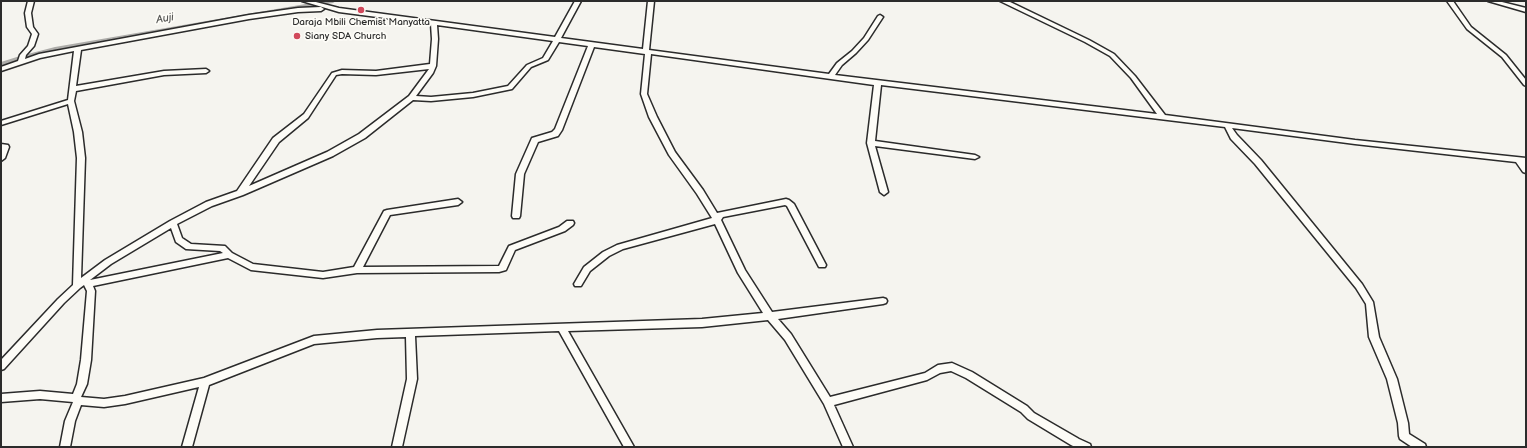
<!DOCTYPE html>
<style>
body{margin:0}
#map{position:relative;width:1527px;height:448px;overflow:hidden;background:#f5f4ef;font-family:"Balsamiq Sans",sans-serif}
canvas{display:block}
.frame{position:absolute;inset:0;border:2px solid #2b2b2b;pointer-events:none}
</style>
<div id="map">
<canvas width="1527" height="448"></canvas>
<div class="frame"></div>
</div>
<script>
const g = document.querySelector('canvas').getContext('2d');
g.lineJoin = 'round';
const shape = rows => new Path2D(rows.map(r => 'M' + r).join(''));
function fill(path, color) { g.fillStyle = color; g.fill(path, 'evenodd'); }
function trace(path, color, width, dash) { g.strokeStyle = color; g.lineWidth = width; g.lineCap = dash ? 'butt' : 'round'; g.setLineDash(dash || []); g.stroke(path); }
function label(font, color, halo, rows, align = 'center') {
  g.font = font + ' "Balsamiq Sans",sans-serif'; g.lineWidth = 3.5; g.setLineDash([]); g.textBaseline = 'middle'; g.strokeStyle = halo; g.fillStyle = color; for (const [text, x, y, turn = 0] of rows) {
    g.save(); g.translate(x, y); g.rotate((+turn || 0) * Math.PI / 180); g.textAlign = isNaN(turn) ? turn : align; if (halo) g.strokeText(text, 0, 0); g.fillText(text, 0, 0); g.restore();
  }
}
const canal = shape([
 [323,1,336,1,333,3,55,51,24,58,1,66,1,62,20,56,55,47,323,1]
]);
const minor = shape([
 [28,1,34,1,31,13,33,27,38,34,34,46,26,55,25,59,39,54,249,15,298,8,321,7,324,9,321,11,298,12,249,19,81,50,76,86,164,71,206,69,209,71,206,73,164,75,76,91,74,101,82,132,85,158,81,278,105,260,170,221,206,202,237,191,273,138,304,114,332,73,342,70,376,71,430,64,432,39,431,24,339,12,302,1,312,1,339,8,555,37,575,1,581,1,561,38,643,49,648,1,654,1,649,50,829,74,837,63,852,51,864,38,878,16,880,15,883,17,868,40,856,53,842,65,835,75,1157,114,1131,78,1110,56,1085,42,1000,1,1008,1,1089,40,1114,54,1135,76,1165,115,1355,140,1526,158,1526,164,1525,163,1526,165,1526,173,1523,172,1516,162,1355,144,1232,128,1237,135,1261,160,1362,284,1373,302,1379,337,1397,379,1408,423,1409,434,1425,444,1426,447,1412,447,1400,439,1399,436,1398,423,1387,379,1369,337,1366,304,1356,288,1255,164,1231,139,1225,127,881,85,875,141,975,155,979,157,975,159,875,146,888,192,884,195,880,192,867,143,874,85,651,54,647,94,657,117,675,152,703,190,717,213,786,199,789,200,794,204,826,265,825,267,819,267,787,206,785,205,723,217,721,220,745,270,772,312,883,298,886,299,887,301,886,303,883,304,778,319,791,334,830,397,925,373,938,365,952,363,972,372,1027,406,1034,413,1079,439,1090,444,1091,447,1075,447,1071,445,1028,419,1021,412,966,378,951,371,940,373,927,380,834,405,853,447,843,447,824,404,785,340,768,320,702,327,568,331,634,447,624,447,559,331,415,336,417,379,402,447,392,447,407,379,406,337,377,338,314,344,209,385,192,447,182,447,199,387,125,404,104,407,81,405,75,421,70,447,60,447,65,421,73,402,40,399,1,402,1,394,40,391,73,394,77,384,81,360,87,291,84,285,80,288,64,303,4,369,1,370,1,360,58,299,73,285,77,158,74,132,68,104,1,125,1,121,68,100,74,51,40,58,1,71,1,67,18,61,20,55,28,46,32,34,27,27,25,13,28,1],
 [437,25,553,41,543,58,527,65,508,86,473,93,431,97,416,96,433,73,436,66,438,39,437,25],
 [559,42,588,46,555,129,552,132,532,138,516,174,512,216,513,218,519,218,520,216,524,174,538,142,558,136,562,130,594,47,645,54,641,94,649,117,669,155,697,194,712,218,617,245,603,252,584,267,574,284,575,286,581,286,590,271,609,256,623,249,715,224,738,273,763,313,702,319,377,330,314,336,204,378,125,396,104,399,81,397,87,384,91,360,95,291,93,286,228,258,251,270,323,278,357,273,499,272,506,270,515,250,565,231,573,225,574,223,573,221,567,221,559,227,509,246,499,266,363,267,390,215,458,205,462,202,458,199,387,210,384,211,354,267,323,272,253,264,232,253,225,246,191,244,182,238,177,224,212,206,243,195,333,156,365,138,413,100,431,101,473,97,512,89,531,67,548,60,559,42],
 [429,69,409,96,359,134,327,152,249,186,279,142,308,118,336,75,342,74,376,75,429,69],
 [171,228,176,242,186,249,220,251,223,253,90,280,111,264,171,228],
 [1447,1,1453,1,1471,27,1506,55,1526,80,1526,86,1524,85,1502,57,1467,29,1447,1],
 [1488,1,1498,1,1526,8,1526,12,1488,1],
 [1,144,8,145,9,147,5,158,1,161,1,144]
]);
const markers = [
 [361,10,4,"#d1495b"],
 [297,36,4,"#d1495b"]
];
const farPoinames = [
 ["Daraja Mbili Chemist Manyatta",361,22],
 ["Siany SDA Church",305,36,"left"]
];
const farWaternames = [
 ["Auji",165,19,-10]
];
fill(canal, '#adaca9');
trace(minor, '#2b2b2b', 3);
fill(minor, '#fdfcf7');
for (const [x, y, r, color] of markers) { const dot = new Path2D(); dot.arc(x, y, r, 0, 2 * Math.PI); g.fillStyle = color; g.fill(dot); trace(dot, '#fdfcf7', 1.5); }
label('10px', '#2b2b2b', '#fdfcf7', farPoinames);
label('italic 11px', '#585857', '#fdfcf7', farWaternames);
</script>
